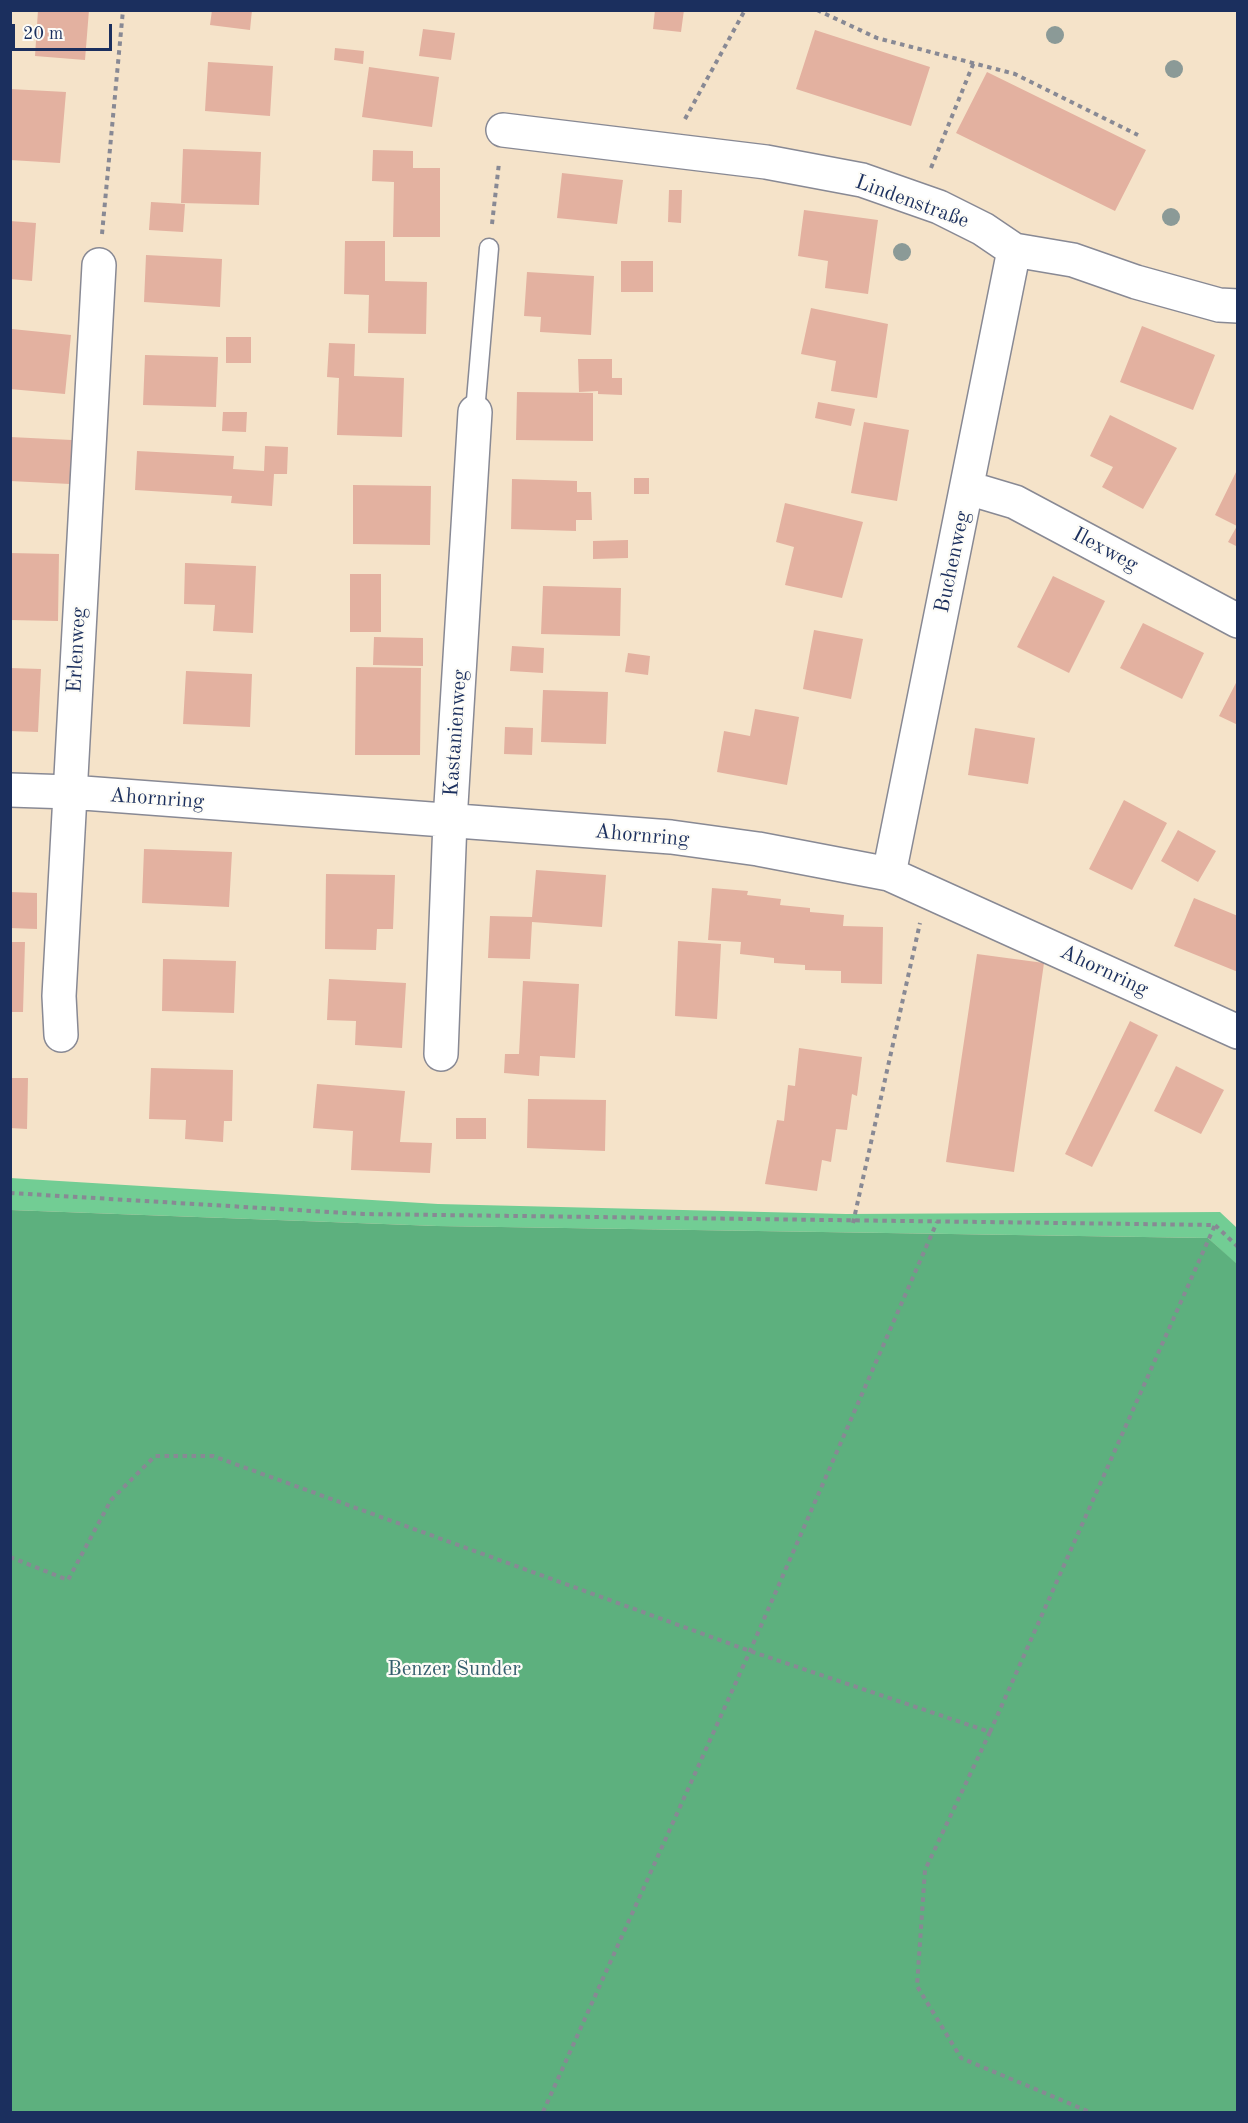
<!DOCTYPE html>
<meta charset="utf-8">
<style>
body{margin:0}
#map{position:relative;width:1248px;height:2123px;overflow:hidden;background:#f5e3c9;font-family:"Old Standard TT",serif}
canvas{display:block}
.frame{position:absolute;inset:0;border:12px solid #1b2f5e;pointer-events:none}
.scale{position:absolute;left:12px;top:24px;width:100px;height:27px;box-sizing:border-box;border:3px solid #1b2f5e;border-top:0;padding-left:8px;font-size:18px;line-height:21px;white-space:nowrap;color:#1b2f5e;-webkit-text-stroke:4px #fdfcf7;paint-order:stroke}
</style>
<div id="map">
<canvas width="1248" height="2123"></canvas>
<div class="frame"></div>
<div class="scale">20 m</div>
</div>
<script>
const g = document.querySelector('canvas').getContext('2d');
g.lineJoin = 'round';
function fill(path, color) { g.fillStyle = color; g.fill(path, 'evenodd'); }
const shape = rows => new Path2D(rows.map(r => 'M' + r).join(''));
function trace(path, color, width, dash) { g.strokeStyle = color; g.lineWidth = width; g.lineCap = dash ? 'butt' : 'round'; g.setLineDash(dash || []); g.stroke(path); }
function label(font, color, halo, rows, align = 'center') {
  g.font = font + ' "Old Standard TT",serif'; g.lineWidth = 4.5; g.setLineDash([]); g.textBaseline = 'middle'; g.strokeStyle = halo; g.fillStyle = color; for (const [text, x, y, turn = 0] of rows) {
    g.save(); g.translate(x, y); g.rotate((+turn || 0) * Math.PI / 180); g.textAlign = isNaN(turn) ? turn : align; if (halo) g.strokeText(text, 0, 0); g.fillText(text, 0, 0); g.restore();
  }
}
const green = shape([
 [10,1178,438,1204,846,1214,1220,1212,1237,1228,1237,1265,1208,1238,437,1226,11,1210]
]);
const forest = shape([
 [11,1210,437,1226,1208,1238,1238,1265,1237,2112,11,2112]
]);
const building = shape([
 [38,10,89,10,85,60,35,56],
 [212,10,252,10,250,30,210,25],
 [655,10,684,10,681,32,653,29],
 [423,29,455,33,451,60,419,56],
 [815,30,930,67,911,126,796,89],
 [335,48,364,51,363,64,334,60],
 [208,62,273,66,270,116,205,111],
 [369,67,439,77,432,127,362,117],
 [987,72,1146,150,1115,211,956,133],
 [10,89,66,92,60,163,10,160],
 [183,149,261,152,259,205,181,203],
 [373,150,413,151,413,168,440,168,440,237,393,237,394,182,372,181],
 [562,173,623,180,617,224,557,218],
 [669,190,682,190,681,223,668,222],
 [151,202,185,204,183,232,149,230],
 [804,210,878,220,868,294,825,288,828,261,798,256],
 [10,221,36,223,32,281,10,279],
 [345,241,385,241,385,281,427,282,426,334,368,333,369,295,344,294],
 [146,255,222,259,220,307,144,302],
 [621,261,653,261,653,292,621,292],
 [527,272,594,276,591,335,540,332,541,317,524,316],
 [811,308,888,324,877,398,831,391,836,361,801,354],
 [1142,326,1215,355,1193,410,1120,382],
 [12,329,71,335,65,394,10,389],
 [226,337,251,337,251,363,226,363],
 [329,343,355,344,354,376,404,378,402,437,337,435,339,378,327,377],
 [145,355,218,357,216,407,143,405],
 [578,359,612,359,612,378,622,378,622,395,598,394,598,391,579,392],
 [517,392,593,393,593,441,516,440],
 [818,402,855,409,851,426,815,418],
 [223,412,247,412,246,432,222,431],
 [1110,415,1177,448,1143,509,1102,487,1113,467,1090,456],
 [864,422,909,430,897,501,851,493],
 [10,437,72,440,70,484,10,481],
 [265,446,288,447,287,474,274,474,272,506,231,503,232,496,135,490,137,451,234,456,233,469,264,471],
 [1238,468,1238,547,1228,542,1237,526,1215,515],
 [634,478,649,478,649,494,634,494],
 [512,479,577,481,577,492,591,492,592,520,576,520,576,531,511,529],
 [353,485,431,486,430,545,353,544],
 [785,503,863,522,842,598,785,585,794,547,776,542],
 [628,540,628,558,593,559,593,541],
 [10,553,59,554,58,621,10,620],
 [185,563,256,566,253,633,213,631,215,605,184,604],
 [350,574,381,574,381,632,350,632],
 [1053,576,1105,601,1069,673,1017,647],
 [543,586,621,588,620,636,541,634],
 [1143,623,1204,653,1182,699,1120,668],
 [814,630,863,639,851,699,803,689],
 [374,637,423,638,423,666,373,665],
 [512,646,544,648,543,673,510,671],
 [628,653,650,656,648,675,625,672],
 [356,667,421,668,420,755,355,755],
 [10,668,41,669,38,732,10,731],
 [186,671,252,674,250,727,183,724],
 [1238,679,1238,725,1219,716],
 [543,690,608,692,606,744,541,742],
 [755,709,799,717,787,785,717,772,724,731,750,736],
 [505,727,533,728,532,755,504,754],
 [975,728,1035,738,1028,784,968,775],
 [1124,800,1167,823,1132,890,1089,869],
 [1178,830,1216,851,1198,882,1161,861],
 [144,849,232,852,229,907,142,903],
 [536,870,606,875,602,927,532,922,530,959,488,958,490,916,532,917],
 [326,874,395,875,393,929,377,929,376,950,325,949],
 [712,888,748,891,747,895,781,899,780,905,810,908,810,912,844,915,843,926,883,927,882,984,841,983,841,971,805,970,805,965,774,963,774,958,740,954,741,942,708,940],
 [10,892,37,893,37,929,10,928],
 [1194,898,1238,916,1238,972,1174,946],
 [678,941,721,944,717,1019,675,1016],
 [10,942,25,942,23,1012,10,1012],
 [977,954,1044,963,1014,1172,946,1162],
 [163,959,236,961,234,1013,162,1011],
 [329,979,406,983,402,1048,355,1045,356,1021,327,1020],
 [523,981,579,984,575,1058,540,1056,539,1076,504,1073,505,1054,519,1054],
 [1130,1021,1158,1035,1092,1167,1065,1154],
 [799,1048,862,1057,857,1096,852,1094,847,1130,836,1129,831,1162,822,1160,817,1191,765,1184,777,1120,784,1121,788,1085,795,1086],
 [1176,1066,1224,1090,1201,1134,1154,1111],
 [151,1068,233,1070,232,1121,224,1121,223,1142,185,1139,186,1120,149,1119],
 [10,1078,28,1078,27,1129,10,1128],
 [317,1084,405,1091,400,1142,432,1143,430,1173,351,1170,353,1131,313,1128],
 [528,1099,606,1100,605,1151,527,1148],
 [456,1118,486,1118,486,1139,456,1139]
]);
const path = shape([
 [817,10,877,38,1015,74,1138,135],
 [685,119,745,10],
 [931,168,974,62],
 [492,224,499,163],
 [102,234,123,10],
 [10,1193,363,1214,1215,1225,1238,1247],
 [853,1223,920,923],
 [10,1557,68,1580,111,1500,155,1456,213,1456,750,1651,990,1732,1215,1225],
 [990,1732,925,1870,917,1986,961,2058,1090,2112],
 [543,2112,750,1651,937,1222]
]);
const service = shape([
 [475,412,489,248]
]);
const minor = shape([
 [503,130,766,162,862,180,939,207,983,229,1014,250,1073,260,1136,282,1219,305,1238,306],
 [968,488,1015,502,1238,621],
 [10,790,70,792,671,837,758,849,889,874,1238,1032],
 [889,874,1014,250],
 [61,1035,59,996,99,265],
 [441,1054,450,821,475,412]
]);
const trees = [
 [1055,35],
 [1174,69],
 [1171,217],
 [902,252]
];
const streetNames = [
 ["Lindenstraße",912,202,20],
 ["Ilexweg",1105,550,28],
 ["Buchenweg",953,562,-78],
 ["Erlenweg",77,650,-87],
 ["Kastanienweg",456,733,-86],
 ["Ahornring",157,799,4],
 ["Ahornring",642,836,5],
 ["Ahornring",1104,971,25]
];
const parkNames = [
 ["Benzer Sunder",454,1669]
];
fill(green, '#72cd94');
fill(forest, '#5db07e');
fill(building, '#e3b1a0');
trace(service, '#888994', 21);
trace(minor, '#888994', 36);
trace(path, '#888994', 4, [4.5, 4.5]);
trace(service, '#fff', 18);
trace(minor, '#fff', 33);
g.fillStyle = '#8b9a97';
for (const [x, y] of trees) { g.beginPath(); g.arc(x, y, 9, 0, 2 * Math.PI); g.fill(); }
label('21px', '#1b2f5e', '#fdfcf7', streetNames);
label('21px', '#355e6e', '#fdfcf7', parkNames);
</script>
